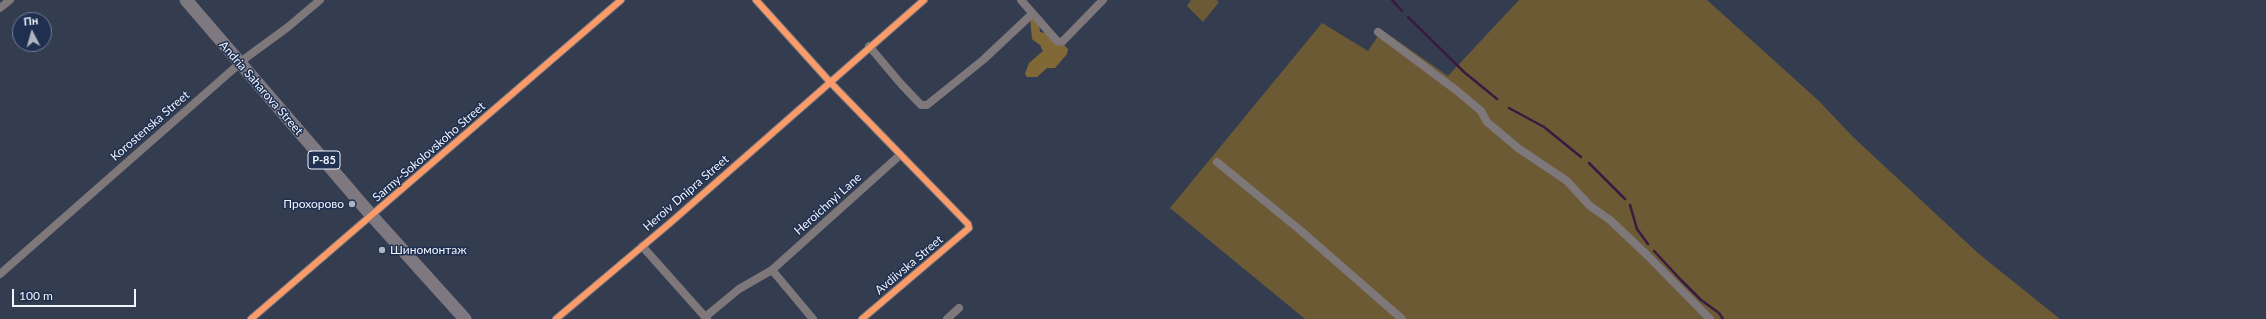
<!DOCTYPE html>
<meta charset="utf-8">
<style>
body{margin:0}
#map{position:relative;width:2266px;height:319px;overflow:hidden;background:#343d50;font-family:Lato,sans-serif}
canvas{display:block}
.north{position:absolute;left:12px;top:12px;width:40px;height:40px;box-sizing:border-box;background:#1f2f4f;border:1px solid #737e95;border-radius:50%;rotate:354deg;font-size:11px;font-weight:700;line-height:16px;text-align:center;color:#f0f5fe}
.north::after{content:'';display:block;margin:auto;width:14px;height:18px;background:#aeb5c1;clip-path:polygon(50% 0,100% 100%,50% 72%,0 100%)}
.scale{position:absolute;left:12px;top:289px;width:124px;height:18px;box-sizing:border-box;border:2px solid #f0f5fe;border-top:0;padding-left:5px;font-size:12px;line-height:14px;white-space:nowrap;color:#f0f5fe;-webkit-text-stroke:3px #1f2f4f;paint-order:stroke}
</style>
<div id="map">
<canvas width="2266" height="319"></canvas>
<div class="north">Пн</div>
<div class="scale">100 m</div>
</div>
<script>
const g = document.querySelector('canvas').getContext('2d');
g.lineJoin = 'round';
function fill(path, color) { g.fillStyle = color; g.fill(path, 'evenodd'); }
const shape = rows => new Path2D(rows.map(r => 'M' + r).join(''));
function trace(path, color, width, dash) { g.strokeStyle = color; g.lineWidth = width; g.lineCap = dash ? 'butt' : 'round'; g.setLineDash(dash || []); g.stroke(path); }
function label(font, color, halo, rows, align = 'center') {
  g.font = font + ' Lato,sans-serif'; g.lineWidth = 3; g.setLineDash([]); g.textBaseline = 'middle'; g.strokeStyle = halo; g.fillStyle = color; for (const [text, x, y, turn = 0] of rows) {
    g.save(); g.translate(x, y); g.rotate((+turn || 0) * Math.PI / 180); g.textAlign = isNaN(turn) ? turn : align; if (halo) g.strokeText(text, 0, 0); g.fillText(text, 0, 0); g.restore();
  }
}
const green = shape([
 [1191,0,1216,0,1219,2,1203,22,1187,6],
 [1519,0,1707,0,1819,101,1852,136,1979,254,2060,319,1305,319,1170,208,1322,23,1368,51,1382,30,1448,76]
]);
const forest = shape([
 [1030,18,1034,19,1039,24,1040,32,1045,33,1054,43,1064,45,1068,49,1067,54,1055,68,1047,68,1037,77,1027,77,1025,74,1029,63,1043,51,1040,45,1032,39]
]);
const stream = shape([
 [1392,0,1402,11],
 [1408,17,1464,72,1497,99],
 [1509,108,1544,127,1581,157],
 [1589,163,1625,199],
 [1630,205,1637,229,1648,244],
 [1654,251,1681,280,1701,300,1719,313,1723,319]
]);
const street = shape([
 [756,0,830,82,968,224,969,228,862,319],
 [1021,0,1057,41,1062,42,1103,0],
 [0,8,10,0],
 [1378,32,1456,90,1481,111,1487,122,1518,148,1567,181,1590,206,1610,220,1647,255,1710,319],
 [869,46,901,84,921,105,927,105,983,60,1032,14],
 [1217,162,1300,230,1402,319],
 [642,246,707,319],
 [772,270,813,319],
 [0,274,247,57,288,27,320,0],
 [705,317,739,289,772,270,900,155],
 [251,319,621,0],
 [556,319,670,223,924,0],
 [947,319,959,308]
]);
const primary = shape([
 [186,0,372,216,465,319]
]);
const cycleway = shape([
 [756,0,830,82,968,224,969,228,862,319],
 [251,319,621,0],
 [556,319,670,223,924,0]
]);
const markers = [
 [352,204,4,"#aeb5c1"],
 [382,250,4,"#aeb5c1"]
];
const shields = [
 [324,160,32]
];
const shieldNames = [
 ["Р-85",324,160]
];
const streetNames = [
 ["Andria Saharova Street",261,88,49],
 ["Korostenska Street",150,126,-41],
 ["Sarmy-Sokolovskoho Street",429,152,-41],
 ["Heroiv Dnipra Street",686,193,-41],
 ["Heroichnyi Lane",828,204,-42],
 ["Avdiivska Street",909,265,-40]
];
const poiNames = [
 ["Прохорово",344,204],
 ["Шиномонтаж",390,250,"left"]
];
fill(green, '#6c5a35');
fill(forest, '#806937');
trace(stream, '#3b1a41', 2.5);
trace(street, '#7e787a', 8);
trace(primary, '#7e7980', 13);
trace(cycleway, '#fa9b69', 6);
for (const [x, y, r, color] of markers) { const dot = new Path2D(); dot.arc(x, y, r, 0, 2 * Math.PI); g.fillStyle = color; g.fill(dot); trace(dot, '#1f2f4f', 1.5); }
for (const [x, y, w] of shields) { const box = new Path2D(); box.roundRect(x - w / 2, y - 9, w, 18, 3); g.fillStyle = '#1f2f4f'; g.fill(box); trace(box, '#f0f5fe', 1); }
label('bold 11px', '#f0f5fe', null, shieldNames);
label('12px', '#f0f5fe', '#1f2f4f', streetNames);
label('12px', '#f0f5fe', '#1f2f4f', poiNames, 'right');
</script>
